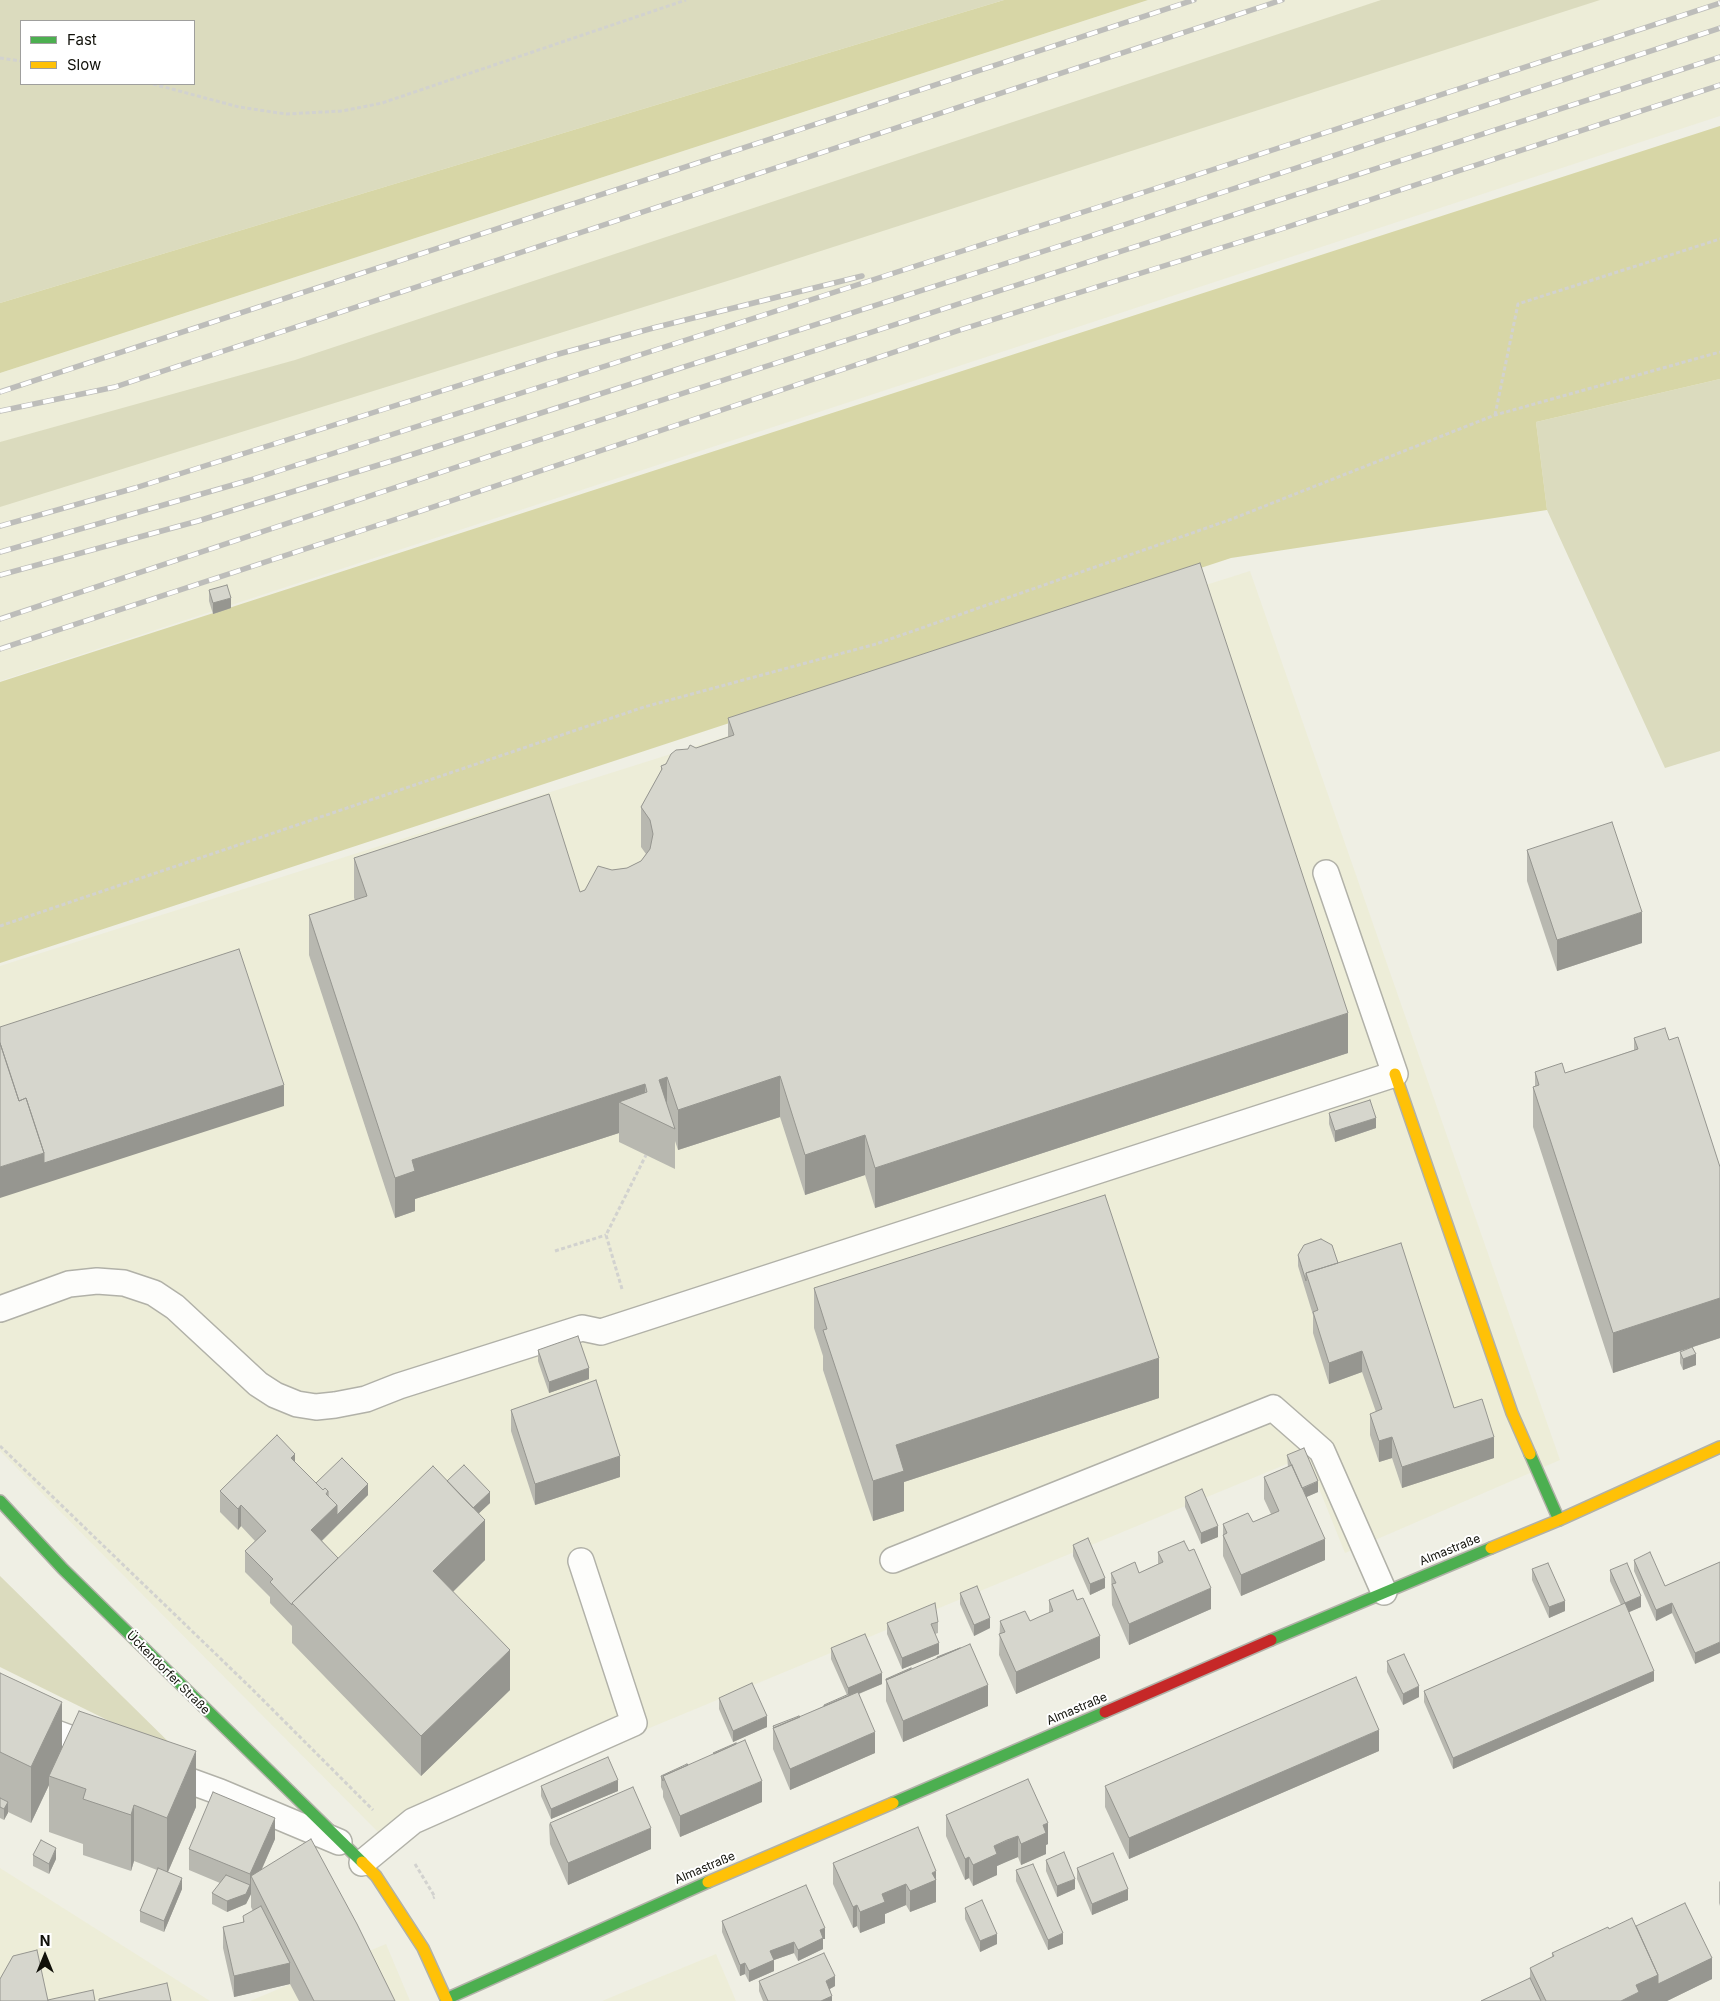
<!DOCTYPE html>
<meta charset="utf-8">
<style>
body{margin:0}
#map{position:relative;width:1720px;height:2001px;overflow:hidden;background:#efefe4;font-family:Inter,sans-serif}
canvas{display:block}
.legend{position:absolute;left:20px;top:20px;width:175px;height:65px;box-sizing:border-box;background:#fff;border:1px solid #9f9f9d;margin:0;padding:6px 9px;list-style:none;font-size:15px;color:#101009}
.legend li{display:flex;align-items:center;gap:10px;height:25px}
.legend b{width:25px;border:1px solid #9f9f9d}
.north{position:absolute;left:20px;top:1931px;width:50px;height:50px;-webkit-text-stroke:4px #fff;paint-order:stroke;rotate:0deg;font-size:14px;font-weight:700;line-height:20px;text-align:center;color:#101009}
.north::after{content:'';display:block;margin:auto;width:18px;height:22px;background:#101009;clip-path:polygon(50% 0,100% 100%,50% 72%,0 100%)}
</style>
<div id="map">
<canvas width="1720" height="2001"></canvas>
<ul class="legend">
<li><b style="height:6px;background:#4caf50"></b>Fast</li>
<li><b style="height:6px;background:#ffc107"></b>Slow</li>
</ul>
<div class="north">N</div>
</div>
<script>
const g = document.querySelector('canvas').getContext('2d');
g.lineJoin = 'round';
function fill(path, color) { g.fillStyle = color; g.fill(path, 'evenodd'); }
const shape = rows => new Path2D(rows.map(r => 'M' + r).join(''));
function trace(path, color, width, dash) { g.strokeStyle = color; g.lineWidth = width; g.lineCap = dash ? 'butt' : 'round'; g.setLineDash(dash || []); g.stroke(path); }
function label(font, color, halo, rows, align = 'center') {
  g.font = font + ' Inter,sans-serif'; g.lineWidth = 4; g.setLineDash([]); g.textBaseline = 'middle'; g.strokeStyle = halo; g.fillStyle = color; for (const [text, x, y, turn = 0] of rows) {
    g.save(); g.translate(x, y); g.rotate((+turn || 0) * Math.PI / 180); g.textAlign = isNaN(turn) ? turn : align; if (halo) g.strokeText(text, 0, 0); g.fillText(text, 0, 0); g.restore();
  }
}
const built = shape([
 [1148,0,1720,0,1720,116,0,681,0,373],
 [1250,571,1560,1460,1345,1553,1306,1456,384,1838,0,1451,0,966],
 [0,1868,210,2001,0,2001],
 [386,1944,410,2001,250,2001],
 [716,1954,736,2001,602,2001]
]);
const green = shape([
 [0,0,1004,0,0,303],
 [21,21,194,21,194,84,21,84],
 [1381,0,1600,0,737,278,0,507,0,442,295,360],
 [1720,379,1720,751,1665,768,1547,510,1536,422],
 [0,1576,186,1759,0,1667]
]);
const forest = shape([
 [1004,0,1148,0,0,373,0,303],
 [1720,126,1720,379,1536,422,1547,510,1231,558,0,963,0,682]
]);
const path = shape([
 [0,58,21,61],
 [153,84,239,107,286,114,342,111,382,103,686,0],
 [1495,415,1518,304,1720,239],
 [0,926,644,707,876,644,1232,519,1495,415,1720,352],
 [555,1251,606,1235],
 [622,1289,606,1235,646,1155],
 [0,1446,250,1687,373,1810],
 [415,1864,435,1897,433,1898]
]);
const lane = shape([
 [0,1309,69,1284,97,1281,124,1283,154,1293,175,1307,258,1384,275,1395,297,1404,316,1407,335,1405,366,1399,399,1386,582,1328,601,1332,1395,1074,1326,873],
 [893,1560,1273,1408,1322,1451,1384,1592],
 [0,1707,32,1724,99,1749],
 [165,1772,220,1792,339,1842],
 [362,1863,413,1821,634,1723,581,1561]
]);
const fast = shape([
 [1530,1454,1559,1520],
 [0,1501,63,1569,362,1862],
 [1271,1640,1491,1548],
 [893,1803,1105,1712],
 [446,1999,708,1882]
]);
const slow = shape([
 [1395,1074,1512,1413,1530,1454],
 [1491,1548,1559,1520,1720,1447],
 [362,1862,376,1876,423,1948,447,2001],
 [708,1882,893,1803]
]);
const jam = shape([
 [1105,1712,1271,1640]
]);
const rail = shape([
 [0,392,1194,0],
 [0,411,115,387,1282,0],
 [0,526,135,488,555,355,653,328,862,276],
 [0,552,250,480,593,370,1105,205,1720,3],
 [0,575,198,521,398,459,1066,244,1720,28],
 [0,619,505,451,1720,57],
 [0,649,418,512,960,330,1275,231,1720,85]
]);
const wall = shape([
 [209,590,231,608,213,614,209,601],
 [728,718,1348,1053,875,1208,865,1175,805,1195,780,1117,678,1150,675,1141,675,1169,619,1142,619,1133,415,1199,415,1211,395,1218,309,955,309,915,355,900,354,898,354,858,580,892,585,890,612,870,627,868,641,861,646,854,641,847,641,807,661,771,661,766,696,748,728,737],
 [1527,850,1642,943,1557,971,1527,881],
 [1634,1038,1720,1167,1720,1338,1693,1347,1696,1365,1683,1370,1680,1363,1680,1352,1689,1348,1613,1373,1533,1127,1533,1087,1535,1086,1535,1072,1565,1073,1634,1050],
 [1329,1113,1376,1128,1335,1142,1329,1124],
 [1298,1255,1338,1263,1494,1458,1402,1488,1392,1458,1379,1462,1370,1435,1370,1414,1376,1412,1362,1372,1329,1384,1313,1333,1313,1315,1298,1266],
 [814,1288,1159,1398,904,1482,904,1511,873,1521,823,1370,823,1356,814,1328],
 [538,1350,589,1379,549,1393,538,1361],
 [511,1410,620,1477,535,1505,511,1431],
 [1287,1455,1318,1492,1306,1497,1325,1560,1241,1596,1223,1556,1223,1524,1253,1522,1271,1514,1264,1499,1264,1477,1288,1467],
 [295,1462,316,1483,368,1495,322,1541,338,1558,447,1481,490,1503,479,1513,485,1560,453,1592,510,1690,421,1776,292,1643,292,1626,270,1603,270,1597,245,1572,245,1551,255,1541,241,1526,238,1530,220,1512,220,1491],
 [1185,1497,1218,1537,1201,1544,1185,1507],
 [1073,1545,1105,1588,1090,1595,1073,1556],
 [1158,1552,1211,1609,1129,1645,1112,1605,1111,1573,1139,1573,1158,1564],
 [1634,1560,1665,1586,1720,1562,1695,1664,1672,1613,1656,1621,1634,1571],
 [1532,1569,1565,1611,1549,1618,1532,1580],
 [1610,1570,1641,1607,1628,1612,1654,1681,1453,1769,1424,1702,1424,1691,1621,1605,1610,1581],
 [960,1593,990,1628,974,1636,960,1604],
 [1049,1600,1100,1658,1016,1694,999,1655,1000,1621,1030,1621,1049,1613],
 [938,1622,938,1633,935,1634,939,1654,902,1669,887,1634,887,1623],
 [831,1648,882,1684,859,1694,875,1753,790,1790,773,1749,773,1726,800,1717,824,1706,847,1695,831,1659],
 [1387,1661,1419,1697,1403,1705,1387,1672],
 [911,1669,988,1706,903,1742,886,1701,886,1679],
 [0,1673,62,1747,196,1807,168,1872,182,1889,164,1932,140,1922,140,1911,157,1870,134,1861,131,1871,83,1855,83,1844,49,1832,49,1785,31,1823,8,1812,4,1820,0,1818],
 [719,1698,767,1727,733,1742,719,1709],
 [1379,1751,1129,1859,1105,1807,1105,1786],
 [661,1776,762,1802,680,1837,663,1797,663,1791,661,1787],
 [541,1786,618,1791,551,1819,541,1796],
 [946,1815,1048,1844,1046,1845,1046,1854,1021,1865,1018,1857,1007,1861,997,1866,997,1875,973,1886,969,1878,965,1880,946,1836],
 [549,1824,651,1849,568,1885,550,1844],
 [275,1839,262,1869,395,2001,299,2001,290,1984,234,1997,223,1948,223,1927,243,1922,243,1916,253,1911,251,1907,251,1894,246,1904,227,1912,212,1904,212,1893,220,1883,189,1870,189,1849],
 [33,1855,56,1859,49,1874,33,1866],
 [1046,1860,1075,1889,1057,1897,1046,1871],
 [833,1863,936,1892,936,1902,910,1912,906,1905,885,1914,885,1923,860,1933,857,1926,853,1928,833,1884],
 [1077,1868,1128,1900,1092,1915,1077,1879],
 [1016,1870,1063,1944,1048,1950,1016,1881],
 [1720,1881,1720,1906,1719,1903,1719,1882],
 [965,1908,997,1944,980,1952,965,1919],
 [722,1921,825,1939,823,1939,823,1949,798,1961,794,1953,774,1960,774,1971,749,1982,745,1974,740,1976,722,1932],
 [1636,1926,1712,1979,1667,2001,1481,2001,1530,1978,1530,1968,1552,1957,1552,1953,1609,1929],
 [759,1981,835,1986,830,1989,832,2001,763,2001,759,1991]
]);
const shadedWall = shape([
 [231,598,231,608,213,614,213,603],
 [1642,912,1642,943,1557,971,1557,940],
 [1348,1013,1348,1053,875,1208,875,1168],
 [780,1076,780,1117,678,1150,678,1110],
 [667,1077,667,1117,659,1080],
 [645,1084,645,1114,619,1102,619,1133,415,1199,415,1211,395,1218,395,1178,412,1160],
 [284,1085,284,1106,0,1198,0,1167,44,1153],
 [1376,1118,1376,1128,1335,1142,1335,1131],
 [865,1135,865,1175,805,1195,805,1155],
 [1720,1298,1720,1338,1613,1373,1613,1333],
 [1362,1351,1362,1372,1329,1384,1329,1363],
 [1696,1354,1696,1365,1683,1370,1683,1359],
 [1159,1358,1159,1398,904,1482,904,1511,873,1521,873,1481,896,1445],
 [589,1368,589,1379,549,1393,549,1382],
 [1392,1437,1392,1458,1379,1462,1379,1441],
 [1494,1437,1494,1458,1402,1488,1402,1467],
 [295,1454,295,1475,291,1458],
 [620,1456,620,1477,535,1505,535,1484],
 [1318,1481,1318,1492,1302,1499,1302,1489],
 [368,1484,368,1495,311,1551,311,1530,337,1505],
 [490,1492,490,1503,463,1528,463,1517],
 [241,1505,241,1526,238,1530,238,1509],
 [485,1520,485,1560,433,1611,433,1571],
 [1218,1526,1218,1537,1201,1544,1201,1533],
 [1325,1539,1325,1560,1241,1596,1241,1575],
 [1105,1578,1105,1588,1090,1595,1090,1584],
 [1211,1588,1211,1609,1129,1645,1129,1624],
 [1641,1596,1641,1607,1625,1614,1625,1603],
 [1565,1601,1565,1611,1549,1618,1549,1607],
 [1672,1603,1672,1613,1656,1621,1656,1610],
 [990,1618,990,1628,974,1636,974,1625],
 [1100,1636,1100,1658,1016,1694,1016,1672],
 [1720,1642,1720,1653,1695,1664,1695,1653],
 [939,1643,939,1654,902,1669,902,1658],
 [510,1650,510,1690,421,1776,421,1736],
 [1654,1671,1654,1681,1453,1769,1453,1758],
 [882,1673,882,1684,848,1698,848,1688],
 [988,1685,988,1706,903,1742,903,1721],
 [1419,1686,1419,1697,1403,1705,1403,1694],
 [62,1702,62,1758,49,1776,49,1785,31,1823,31,1767],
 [767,1716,767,1727,733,1742,733,1731],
 [1379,1730,1379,1751,1129,1859,1129,1838],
 [875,1732,875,1753,790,1790,790,1769],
 [196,1751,196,1807,167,1874,167,1818],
 [618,1780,618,1791,551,1819,551,1809],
 [762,1781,762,1802,680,1837,680,1816],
 [8,1802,8,1813,4,1820,4,1809],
 [134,1805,134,1861,131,1871,131,1815],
 [275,1818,275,1839,255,1884,251,1876,251,1894,246,1904,227,1912,227,1901,250,1885,250,1874],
 [1048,1823,1048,1844,1046,1845,1046,1854,1021,1865,1021,1844,1043,1825],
 [651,1828,651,1849,568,1885,568,1863],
 [1018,1836,1018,1857,997,1866,997,1875,973,1886,973,1865,994,1846],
 [56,1848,56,1859,49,1874,49,1864],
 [969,1857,969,1878,965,1880,965,1859],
 [936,1871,936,1902,910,1912,910,1891,932,1873],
 [182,1878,182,1889,164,1932,164,1921],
 [1075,1879,1075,1889,1057,1897,1057,1886],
 [906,1884,906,1905,885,1914,885,1923,860,1933,860,1912,882,1894],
 [1128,1889,1128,1900,1092,1915,1092,1904],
 [857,1905,857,1926,853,1928,853,1907],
 [825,1928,825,1939,823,1939,823,1949,798,1961,798,1950,820,1930],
 [1063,1933,1063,1944,1048,1950,1048,1940],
 [997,1934,997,1944,980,1952,980,1941],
 [794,1942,794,1953,774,1960,774,1971,749,1982,749,1971,770,1951],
 [1712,1958,1712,1979,1667,2001,1621,2001,1636,1985,1658,1975],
 [290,1963,290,1984,234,1997,234,1976],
 [745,1963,745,1974,740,1976,740,1965],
 [835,1976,835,1986,826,1991,826,1981],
 [832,1996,832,2001,821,2001]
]);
const building = shape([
 [1200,563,1348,1013,875,1168,865,1135,805,1155,780,1076,678,1110,667,1077,659,1080,675,1129,619,1102,647,1092,645,1084,412,1160,415,1171,395,1178,309,915,367,896,354,858,549,794,580,892,585,890,598,866,612,870,627,868,641,861,650,849,653,834,650,820,641,807,662,769,661,766,666,764,671,754,676,750,688,749,690,745,696,748,734,735,728,718,1200,563],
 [227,585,231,598,213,603,209,590,227,585],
 [1612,822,1642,912,1557,940,1527,850,1612,822],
 [239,949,284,1085,44,1163,44,1153,26,1098,19,1101,0,1043,0,1027,239,949],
 [1665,1028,1669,1040,1678,1037,1720,1167,1720,1298,1613,1333,1533,1087,1539,1085,1535,1072,1562,1063,1565,1073,1638,1049,1634,1038,1665,1028],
 [0,1043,19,1101,26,1098,44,1153,0,1167,0,1043],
 [1370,1100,1376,1118,1335,1131,1329,1113,1370,1100],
 [1105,1195,1159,1358,896,1445,904,1471,873,1481,823,1330,827,1329,814,1288,1105,1195],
 [1321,1239,1332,1245,1338,1263,1306,1273,1306,1281,1298,1255,1304,1245,1321,1239],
 [1401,1243,1454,1408,1482,1399,1494,1437,1402,1467,1392,1437,1379,1441,1370,1414,1382,1409,1362,1351,1329,1363,1313,1312,1318,1310,1306,1273,1401,1243],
 [578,1336,589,1368,549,1382,538,1350,578,1336],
 [1692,1347,1696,1354,1683,1359,1680,1352,1692,1347],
 [596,1380,620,1456,535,1484,511,1410,596,1380],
 [277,1435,295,1454,291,1458,323,1490,325,1488,328,1491,326,1494,337,1505,311,1530,338,1558,292,1603,292,1605,270,1582,273,1579,245,1551,266,1531,241,1505,238,1509,220,1491,277,1435],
 [1304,1448,1318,1481,1302,1488,1287,1455,1304,1448],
 [342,1458,368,1484,337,1515,337,1505,328,1496,328,1491,325,1488,323,1490,316,1483,342,1458],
 [464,1465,490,1492,473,1508,447,1481,464,1465],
 [1292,1465,1325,1539,1241,1575,1223,1535,1227,1533,1223,1524,1248,1513,1253,1522,1279,1511,1264,1477,1292,1465],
 [433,1466,485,1520,433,1571,510,1650,421,1736,292,1603,433,1466],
 [1202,1489,1218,1526,1201,1533,1185,1497,1202,1489],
 [1088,1538,1105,1578,1090,1584,1073,1545,1088,1538],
 [1184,1541,1189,1551,1194,1549,1211,1588,1129,1624,1112,1584,1116,1583,1111,1573,1135,1562,1139,1573,1163,1562,1158,1552,1184,1541],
 [1650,1552,1665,1586,1720,1562,1720,1642,1695,1653,1672,1603,1656,1610,1634,1560,1650,1552],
 [1548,1563,1565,1601,1549,1607,1532,1569,1548,1563],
 [1627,1563,1641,1596,1625,1603,1610,1570,1627,1563],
 [977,1586,990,1618,974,1625,960,1593,977,1586],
 [1073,1590,1077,1600,1083,1598,1100,1636,1016,1672,999,1634,1005,1632,1000,1621,1025,1611,1030,1621,1041,1616,1053,1611,1049,1600,1073,1590],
 [935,1603,938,1622,931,1624,939,1643,902,1658,887,1623,935,1603],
 [1625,1603,1654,1671,1453,1758,1424,1691,1625,1603],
 [865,1634,882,1673,848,1688,831,1648,865,1634],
 [970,1644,988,1685,903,1721,886,1680,970,1644],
 [960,1648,937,1658,937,1657,960,1648],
 [1404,1654,1419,1686,1403,1694,1387,1661,1404,1654],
 [911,1668,911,1669,886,1680,886,1679,911,1668],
 [0,1673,62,1702,31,1767,0,1752,0,1673],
 [1356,1677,1379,1730,1129,1838,1105,1786,1356,1677],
 [752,1683,767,1716,733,1731,719,1698,752,1683],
 [858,1692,875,1732,790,1769,773,1728,858,1692],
 [849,1694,850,1695,824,1706,824,1705,849,1694],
 [79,1711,196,1751,167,1818,134,1805,131,1815,83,1799,86,1789,49,1776,79,1711],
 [799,1716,800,1717,774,1728,773,1726,799,1716],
 [745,1740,762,1781,680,1816,663,1776,745,1740],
 [736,1743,736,1744,714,1754,713,1753,736,1743],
 [608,1757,618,1780,551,1809,541,1786,608,1757],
 [687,1764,688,1765,663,1776,663,1781,661,1776,687,1764],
 [1028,1779,1048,1823,1043,1825,1046,1833,1021,1844,1018,1836,1007,1840,994,1846,997,1854,973,1865,969,1857,965,1859,946,1815,1028,1779],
 [633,1787,651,1828,568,1863,550,1823,633,1787],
 [213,1792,275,1818,250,1874,189,1849,213,1792],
 [0,1798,8,1802,4,1809,0,1807,0,1798],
 [918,1827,936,1871,932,1873,936,1880,910,1891,906,1884,882,1894,885,1902,860,1912,857,1905,853,1907,833,1863,918,1827],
 [311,1839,357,1924,395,2001,314,2001,251,1876,311,1839],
 [41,1840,56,1848,49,1864,33,1855,41,1840],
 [1064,1852,1075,1879,1057,1886,1046,1860,1064,1852],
 [1113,1853,1128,1889,1092,1904,1077,1868,1113,1853],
 [1033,1864,1063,1933,1048,1940,1016,1870,1033,1864],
 [158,1868,182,1878,164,1921,140,1911,158,1868],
 [226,1875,250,1885,246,1894,227,1901,212,1893,226,1875],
 [806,1885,825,1928,820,1930,823,1938,798,1950,794,1942,770,1951,774,1960,749,1971,745,1963,740,1965,722,1921,806,1885],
 [982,1900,997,1934,980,1941,965,1908,982,1900],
 [1685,1903,1712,1958,1658,1984,1658,1975,1636,1926,1685,1903],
 [261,1906,290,1963,234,1976,223,1927,244,1922,243,1916,261,1906],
 [1632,1918,1658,1975,1636,1985,1639,1992,1621,2001,1546,2001,1530,1968,1554,1956,1552,1953,1608,1927,1609,1929,1632,1918],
 [37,1950,48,2001,0,2001,0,1979,13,1956,37,1950],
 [824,1953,835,1976,826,1981,832,1996,821,2001,768,2001,759,1981,824,1953],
 [1530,1978,1541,2001,1481,2001,1530,1978],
 [167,1983,171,2001,99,2001,99,1999,167,1983],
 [93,1990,95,2001,48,2001,48,2000,93,1990]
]);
const streetNames = [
 ["Almastraße",1450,1550,-22],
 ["Ückendorfer Straße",168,1673,45],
 ["Almastraße",1077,1709,-23],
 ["Almastraße",705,1868,-23]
];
fill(built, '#ededd8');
fill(green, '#dbdbbe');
fill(forest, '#d7d6a6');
trace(lane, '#b1b1a8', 28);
trace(fast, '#b1b1a8', 14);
trace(slow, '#b1b1a8', 14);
trace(jam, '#b1b1a8', 14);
trace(path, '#d2d2cf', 3, [4, 2.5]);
trace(lane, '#fdfdfb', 25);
trace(fast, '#4caf50', 11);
trace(slow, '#ffc107', 11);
trace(jam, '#c62828', 11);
trace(rail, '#bdbdba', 5.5);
trace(rail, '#fff', 4, [11]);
fill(wall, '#b8b8b0');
fill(shadedWall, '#969690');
fill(building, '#d6d6cd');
trace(building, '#969690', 1);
label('12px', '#101009', '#fff', streetNames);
</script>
